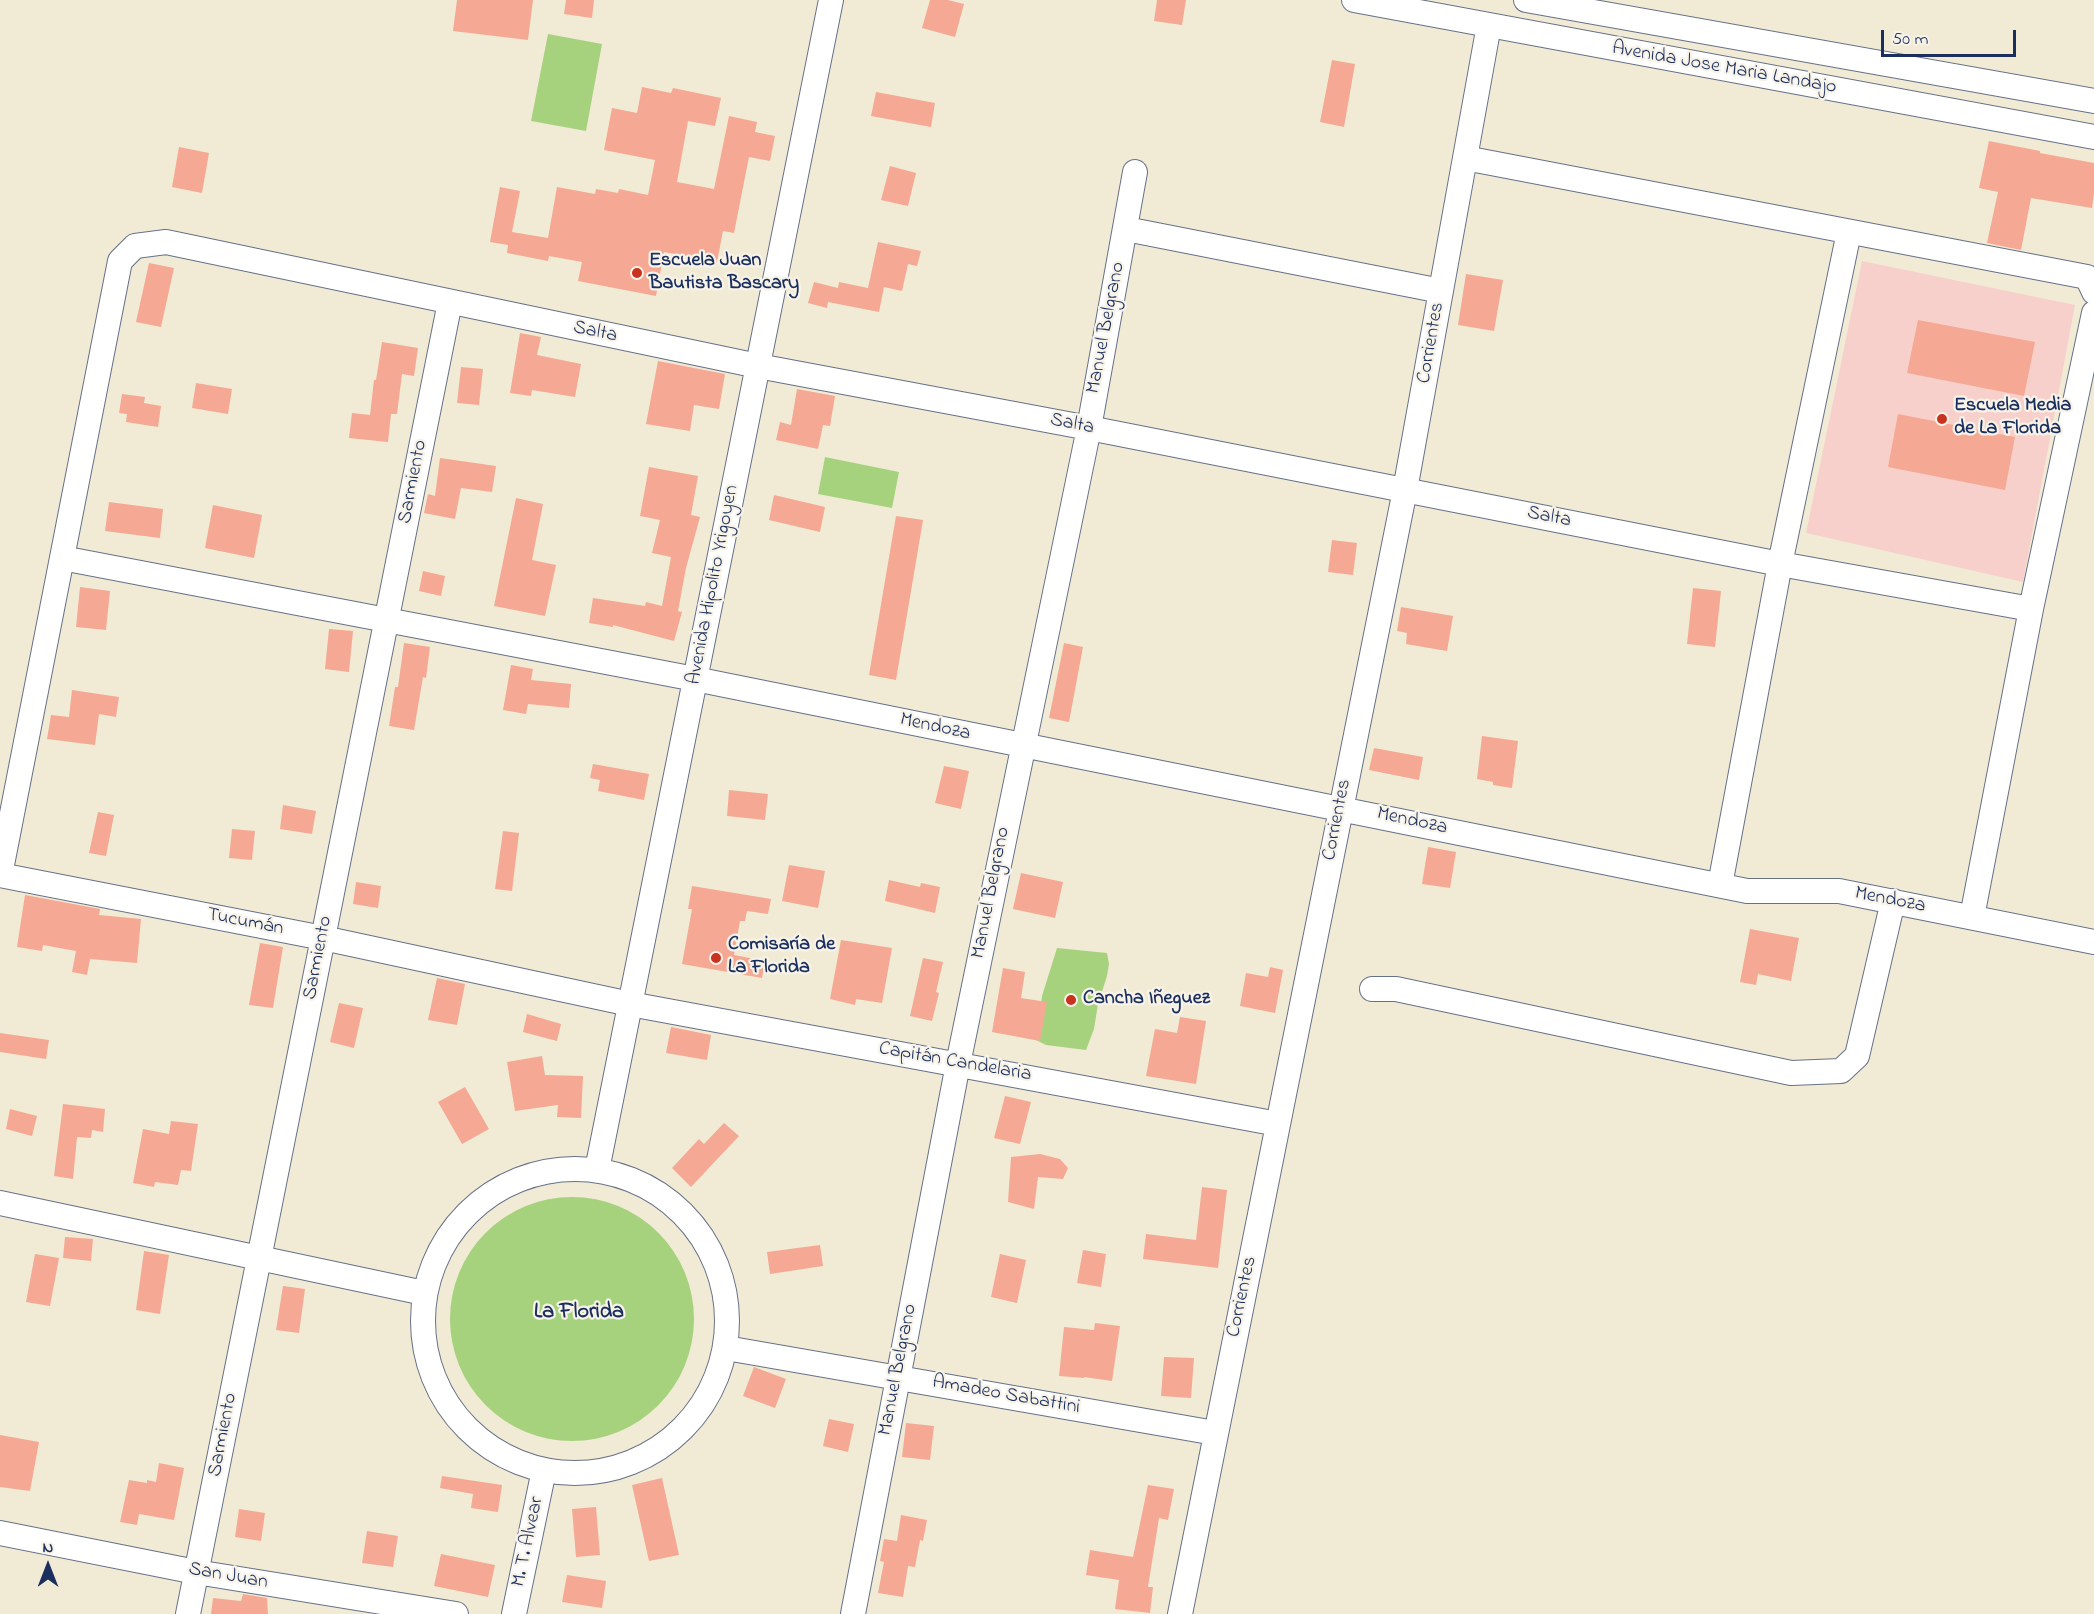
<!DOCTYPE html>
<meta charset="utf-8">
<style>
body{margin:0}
#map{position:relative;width:2094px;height:1614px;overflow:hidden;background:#f1ebd5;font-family:"Indie Flower",sans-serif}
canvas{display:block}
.north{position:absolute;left:18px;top:1536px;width:60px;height:60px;-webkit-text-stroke:4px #f7f3e8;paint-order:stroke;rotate:0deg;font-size:16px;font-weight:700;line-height:24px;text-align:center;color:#1b2f5e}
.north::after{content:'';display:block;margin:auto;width:21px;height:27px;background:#1b2f5e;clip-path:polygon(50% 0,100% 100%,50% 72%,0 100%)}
.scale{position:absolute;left:1881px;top:30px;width:135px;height:27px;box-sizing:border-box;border:3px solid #1b2f5e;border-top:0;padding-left:8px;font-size:18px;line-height:21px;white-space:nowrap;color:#1b2f5e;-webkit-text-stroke:4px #f7f3e8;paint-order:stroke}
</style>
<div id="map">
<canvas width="2094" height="1614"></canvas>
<div class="north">N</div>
<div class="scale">50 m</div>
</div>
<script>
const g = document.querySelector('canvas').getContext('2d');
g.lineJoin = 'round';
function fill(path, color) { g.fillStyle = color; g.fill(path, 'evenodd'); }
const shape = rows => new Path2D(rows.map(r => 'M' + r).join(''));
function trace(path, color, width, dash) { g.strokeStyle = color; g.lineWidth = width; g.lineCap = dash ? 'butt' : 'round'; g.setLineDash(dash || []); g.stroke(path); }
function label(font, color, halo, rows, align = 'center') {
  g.font = font + ' "Indie Flower",sans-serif'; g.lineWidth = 4.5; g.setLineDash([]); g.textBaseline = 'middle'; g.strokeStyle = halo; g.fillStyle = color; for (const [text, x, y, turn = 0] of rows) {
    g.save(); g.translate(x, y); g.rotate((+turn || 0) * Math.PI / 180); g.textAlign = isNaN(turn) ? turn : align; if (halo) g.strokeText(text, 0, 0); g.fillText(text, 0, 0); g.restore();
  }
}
const built = shape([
 [1862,261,2075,305,2023,582,1806,533]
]);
const green = shape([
 [548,34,602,44,586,131,531,121],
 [825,457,899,472,892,508,818,494],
 [1057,948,1107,953,1109,964,1107,976,1098,1004,1094,1029,1086,1050,1046,1045,1036,1040,1042,996],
 '450 1319a122 122 0 1 1 244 0a122 122 0 1 1-244 0Z'
]);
const building = shape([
 [457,0,533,0,528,40,453,31],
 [566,0,594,0,592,18,564,14],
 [930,0,948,0,964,4,955,37,922,28],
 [1157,0,1186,0,1182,25,1154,21],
 [1332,60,1355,64,1344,127,1320,122],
 [642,87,671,93,673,88,721,98,715,126,688,121,677,182,714,189,729,116,757,122,755,132,775,136,770,161,749,157,734,233,723,231,717,262,664,252,656,296,578,281,582,262,549,256,548,261,507,253,508,245,490,242,500,187,520,191,512,232,548,238,557,187,595,194,596,189,618,193,619,189,648,195,655,160,604,150,612,108,637,113],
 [876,92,935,103,931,127,871,116],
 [1989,141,2040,151,2040,153,2094,163,2094,193,2092,208,2031,198,2021,250,1987,243,1998,192,1979,188],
 [179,147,209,153,202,193,172,187],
 [890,166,916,173,908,206,881,200],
 [878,242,921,251,917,266,908,264,902,291,884,287,879,312,828,302,827,308,808,303,814,282,838,288,839,282,868,288],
 [149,263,174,268,161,327,136,322],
 [1466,274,1503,280,1494,331,1458,325],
 [1918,320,2035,342,2024,396,1907,373],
 [520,333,541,337,537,355,581,364,575,397,532,390,531,396,510,393],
 [382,342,418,348,414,376,402,374,397,414,391,414,388,442,349,438,352,413,370,415,374,380,376,380],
 [658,361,725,374,719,409,694,405,690,431,646,424],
 [461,367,483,369,479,405,457,403],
 [196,383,232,389,228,414,192,408],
 [797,389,835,396,830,426,823,425,818,449,776,440,780,422,791,425],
 [122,394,145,397,144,403,161,406,158,427,126,422,127,414,119,413],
 [1898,414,2015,437,2005,490,1888,467],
 [440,458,496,466,492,492,461,488,455,519,424,513,428,494,435,496],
 [649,467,698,476,691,515,700,517,686,568,678,611,682,612,674,641,613,625,613,627,589,623,593,598,645,606,646,602,662,606,671,557,652,553,660,520,640,516],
 [774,495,825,507,820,532,769,520],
 [516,498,543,504,532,560,556,565,545,616,494,606],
 [109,502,163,509,160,538,105,531],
 [213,505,262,515,254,558,205,548],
 [896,516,923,520,896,680,869,675],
 [1332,540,1357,543,1353,575,1328,572],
 [423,571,445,576,441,596,419,591],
 [80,587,110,591,106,630,76,627],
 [1693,588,1721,591,1715,647,1687,644],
 [1401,607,1453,616,1447,651,1406,644,1407,633,1397,631],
 [329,629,353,631,349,672,325,669],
 [404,643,430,647,426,678,423,677,414,730,389,726,395,687,398,687],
 [1064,643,1083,647,1069,722,1049,718],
 [511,665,533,669,531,680,571,684,569,708,528,704,526,714,503,710],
 [72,690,119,697,116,717,99,714,95,745,47,739,51,715,69,717],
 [1482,736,1518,741,1512,788,1493,785,1493,782,1477,779],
 [1374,748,1423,757,1419,780,1369,770],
 [593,764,649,774,644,800,598,791,600,780,590,778],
 [944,766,969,771,961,809,935,803],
 [729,790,768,794,765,820,727,816],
 [283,805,316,811,312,834,280,829],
 [98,812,114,815,106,856,89,853],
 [232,829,255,831,252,860,229,858],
 [503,831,519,833,512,891,495,889],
 [1428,847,1456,852,1450,888,1422,884],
 [789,865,825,871,818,908,782,901],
 [1021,873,1063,882,1055,918,1013,909],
 [889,880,920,887,921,883,940,887,935,913,885,901],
 [356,882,381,886,378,908,353,904],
 [692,886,771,899,768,914,747,911,745,921,740,921,734,955,765,961,762,978,682,964,692,909,688,909],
 [25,895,100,909,99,915,141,919,137,963,90,959,87,975,72,972,76,951,43,945,42,951,17,947],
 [1750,929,1799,938,1791,981,1758,974,1756,985,1740,982],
 [841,940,892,948,882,1003,856,999,855,1005,830,999],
 [260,943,283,947,273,1008,249,1005],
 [923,958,943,962,936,992,939,993,932,1021,910,1016],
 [1270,967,1283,970,1275,1013,1240,1006,1246,973,1268,977],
 [1003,968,1025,972,1021,998,1047,1002,1040,1041,992,1032],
 [437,978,465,984,457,1025,428,1020],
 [339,1003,363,1008,354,1048,330,1042],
 [527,1014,561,1024,557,1041,523,1032],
 [1180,1017,1206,1021,1196,1084,1146,1076,1155,1029,1177,1033],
 [671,1027,711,1035,707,1060,666,1053],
 [0,1033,49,1040,46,1059,0,1052],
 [542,1056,545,1075,583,1076,581,1118,557,1117,558,1105,515,1111,507,1062],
 [465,1087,489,1129,462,1144,438,1102],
 [1005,1096,1031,1102,1020,1144,994,1138],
 [63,1104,105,1109,103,1132,92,1130,91,1138,77,1137,73,1179,54,1176],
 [10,1109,37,1116,32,1136,6,1129],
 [171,1121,198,1124,191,1171,181,1170,178,1185,155,1182,154,1187,133,1183,143,1129,169,1134],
 [724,1123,739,1136,691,1187,672,1168,699,1139,704,1144],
 [1040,1154,1060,1159,1068,1168,1063,1179,1038,1177,1034,1209,1008,1202,1011,1157],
 [1202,1187,1227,1190,1218,1268,1143,1259,1146,1234,1196,1240],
 [65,1237,93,1239,91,1261,63,1258],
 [820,1245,823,1266,770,1274,767,1252],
 [1083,1250,1106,1254,1101,1287,1077,1283],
 [144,1251,169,1255,160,1314,136,1310],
 [35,1254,59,1258,50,1306,26,1302],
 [1000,1254,1026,1260,1017,1303,991,1297],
 [283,1286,305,1289,299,1333,276,1330],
 [1095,1323,1120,1326,1112,1381,1084,1377,1084,1378,1059,1376,1064,1327,1094,1330],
 [1164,1357,1194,1358,1191,1398,1161,1396],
 [754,1367,786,1379,775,1408,743,1396],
 [829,1419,854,1424,848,1452,823,1446],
 [906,1423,934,1426,930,1460,902,1457],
 [0,1435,39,1442,30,1491,0,1487],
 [159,1463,184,1468,174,1520,139,1514,137,1525,120,1522,129,1480,147,1483,147,1480,156,1482],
 [442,1476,502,1485,498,1512,471,1508,473,1494,440,1488],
 [662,1478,679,1555,649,1561,632,1485],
 [1148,1485,1174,1489,1168,1520,1159,1518,1148,1587,1153,1587,1150,1613,1115,1609,1119,1580,1086,1575,1090,1550,1133,1557],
 [596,1507,600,1555,576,1557,572,1509],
 [239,1509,265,1513,261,1541,235,1537],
 [901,1515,927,1520,923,1541,920,1540,915,1567,908,1566,903,1597,878,1593,884,1562,880,1561,884,1539,897,1541],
 [367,1531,398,1536,393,1567,362,1563],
 [441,1554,495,1565,488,1597,434,1586],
 [567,1575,606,1581,602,1608,562,1602],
 [243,1594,267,1598,268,1614,211,1614,213,1598,241,1601]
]);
const minor = shape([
 [1354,0,2094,137],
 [1526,0,2094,101],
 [1465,158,2087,277,2094,292],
 [1126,229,1441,291],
 [62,558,695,679,1747,891,1839,891,2094,942],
 [0,875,120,261,135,246,166,242,758,366,1089,428,1780,564,2031,609],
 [0,875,323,938,630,1004,1278,1124],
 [1720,885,1780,564,1849,232],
 [1972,917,2031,609,2094,313],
 [1372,989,1396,989,1791,1073,1841,1071,1857,1056,1893,901],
 '423 1321a152 152 0 1 1 304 0a152 152 0 1 1-304 0Z',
 [597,1170,831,0],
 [0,1203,424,1293],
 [726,1348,1215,1433],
 [0,1533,196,1572,456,1614],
 [188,1614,450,302],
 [514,1614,544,1470],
 [853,1614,958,1064,1089,428,1135,172],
 [1180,1614,1405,490,1489,25]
]);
const markers = [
 [637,273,6,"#c8321e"],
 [1942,419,6,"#c8321e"],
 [716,958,6,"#c8321e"],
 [1071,1000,6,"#c8321e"]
];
const streetNames = [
 ["Avenida Jose Maria Landajo",1724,69,10],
 ["Manuel Belgrano",1107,328,-79],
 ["Salta",595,333,12],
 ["Corrientes",1432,343,-80],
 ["Salta",1072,425,11],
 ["Sarmiento",414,482,-79],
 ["Salta",1549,518,11],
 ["Avenida Hipolito Yrigoyen",714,585,-79],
 ["Mendoza",935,728,12],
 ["Corrientes",1338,820,-79],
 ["Mendoza",1412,822,12],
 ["Manuel Belgrano",992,893,-79],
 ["Mendoza",1890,901,11],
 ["Tucumán",245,923,11],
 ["Sarmiento",319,958,-79],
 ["Capitán Candelaria",955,1063,10],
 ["Corrientes",1243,1297,-78],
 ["Manuel Belgrano",899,1370,-79],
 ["Amadeo Sabattini",1006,1396,10],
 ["Sarmiento",224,1435,-79],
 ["M. T. Alvear",529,1542,-78],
 ["San Juan",228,1577,10]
];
const poiNames = [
 ["Escuela Juan",649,262],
 ["Bautista Bascary",649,285],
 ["Escuela Media",1954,407],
 ["de La Florida",1954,430],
 ["Comisaría de",728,946],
 ["La Florida",728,969],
 ["Cancha Iñeguez",1083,1000]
];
const quarterNames = [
 ["La Florida",579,1313]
];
fill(built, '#f7d0cc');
fill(green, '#a6d27e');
fill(building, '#f5a893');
trace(minor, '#667188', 26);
trace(minor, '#fff', 24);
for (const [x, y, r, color] of markers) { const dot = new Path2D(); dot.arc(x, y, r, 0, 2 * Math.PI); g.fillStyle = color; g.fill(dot); trace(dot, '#f7f3e8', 2); }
label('20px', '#1b2f5e', '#f7f3e8', streetNames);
label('bold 20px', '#1b2f5e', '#f7f3e8', poiNames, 'left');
label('bold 22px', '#1b2f5e', '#f7f3e8', quarterNames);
</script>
